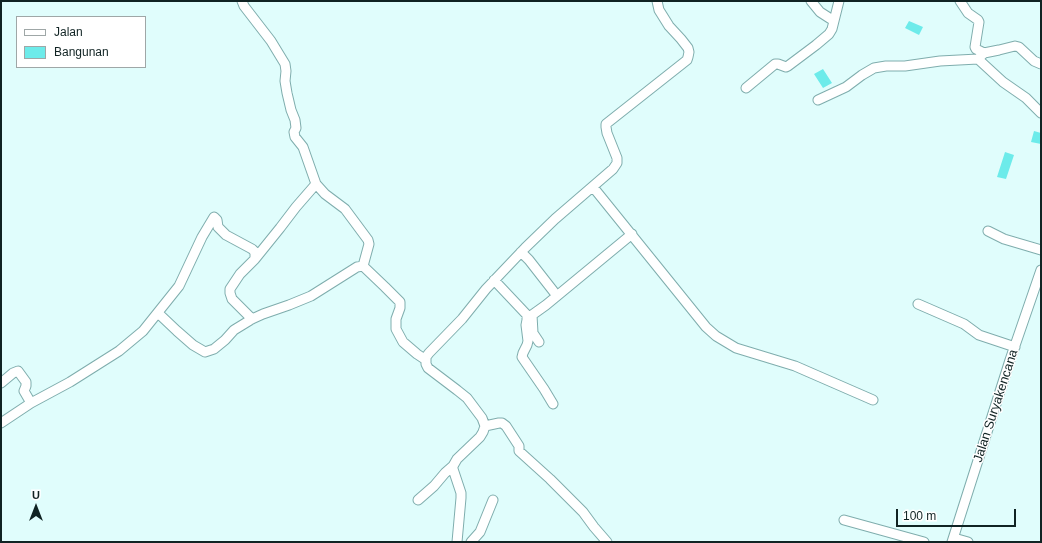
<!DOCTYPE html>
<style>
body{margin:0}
#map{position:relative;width:1042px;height:543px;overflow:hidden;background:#e0fdfc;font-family:Arial,sans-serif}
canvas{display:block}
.frame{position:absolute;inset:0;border:2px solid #102323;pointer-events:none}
.legend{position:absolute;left:16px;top:16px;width:130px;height:52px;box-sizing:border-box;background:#fff;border:1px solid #9fa7a7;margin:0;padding:5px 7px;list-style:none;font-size:12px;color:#102323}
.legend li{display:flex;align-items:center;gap:8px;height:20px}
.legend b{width:20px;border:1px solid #9fa7a7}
.north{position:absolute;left:16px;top:487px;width:40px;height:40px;-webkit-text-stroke:3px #fff;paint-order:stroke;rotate:0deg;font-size:11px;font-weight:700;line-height:16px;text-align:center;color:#102323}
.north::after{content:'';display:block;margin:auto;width:14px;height:18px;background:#102323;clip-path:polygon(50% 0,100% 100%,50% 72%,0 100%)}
.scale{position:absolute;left:896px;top:509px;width:120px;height:18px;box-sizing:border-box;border:2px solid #102323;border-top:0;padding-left:5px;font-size:12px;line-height:14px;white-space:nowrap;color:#102323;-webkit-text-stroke:3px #fff;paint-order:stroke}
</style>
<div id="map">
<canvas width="1042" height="543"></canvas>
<div class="frame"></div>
<ul class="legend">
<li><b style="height:5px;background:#fff"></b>Jalan</li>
<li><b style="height:11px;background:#6debea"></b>Bangunan</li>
</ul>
<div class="north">U</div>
<div class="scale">100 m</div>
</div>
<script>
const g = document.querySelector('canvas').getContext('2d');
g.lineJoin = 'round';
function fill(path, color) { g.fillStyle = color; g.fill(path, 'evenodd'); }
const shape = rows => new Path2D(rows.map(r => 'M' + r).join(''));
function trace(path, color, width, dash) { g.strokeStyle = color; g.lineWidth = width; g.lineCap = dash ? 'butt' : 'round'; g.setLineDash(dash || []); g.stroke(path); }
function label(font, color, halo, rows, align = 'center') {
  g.font = font + ' Arial,sans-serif'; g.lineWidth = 3; g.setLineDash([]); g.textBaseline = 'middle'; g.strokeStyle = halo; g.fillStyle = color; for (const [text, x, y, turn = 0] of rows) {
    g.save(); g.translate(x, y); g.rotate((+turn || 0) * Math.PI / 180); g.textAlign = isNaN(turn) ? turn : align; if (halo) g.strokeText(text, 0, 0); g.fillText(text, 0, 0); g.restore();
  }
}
const building = shape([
 [909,21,923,27,919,35,905,28],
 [823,69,832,83,823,88,814,74],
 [1034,131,1041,133,1041,144,1031,142],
 [1005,152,1014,155,1006,179,997,177]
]);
const minor = shape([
 [242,1,244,6,271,41,285,64,286,71,285,81,287,93,291,110,295,120,296,128,294,132,295,137,303,147,316,184,325,194,345,209,368,240,369,244,363,266],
 [811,1,820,12,834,21],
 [960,1,968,13,978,20,979,22,975,47,976,49,984,53,978,59],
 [984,53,999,50,1015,46,1019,47,1034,61,1041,64],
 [746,88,775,64,778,64,786,67,788,66,816,45,829,34,832,29,839,1],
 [818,100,846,87,862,75,874,68,886,66,905,66,940,61,978,59,1003,82,1026,98,1041,113],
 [593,187,706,327,716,336,736,348,795,366,873,400],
 [988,231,1004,239,1041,250],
 [521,252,529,260,554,292],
 [255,259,280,228,296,207,316,184],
 [494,280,527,315,527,320,526,325,528,341,527,345,523,353,522,357,524,360,544,389,553,404],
 [918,304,964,324,979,335,1015,347],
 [158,313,177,331,193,345,205,352,214,349,225,340,234,330,252,319,263,314,289,305,311,296,357,267,363,266,385,287,400,302,400,308,396,319,396,329,403,342,417,354,426,360],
 [539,342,533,333,532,315,546,305,632,234],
 [1,383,13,373,18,371,26,382,26,386,24,391,31,403],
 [1,423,31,403,70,382,119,351,143,331,179,286,202,237,214,217,217,220,218,227,226,235,252,249,255,252,255,259,240,274,230,289,230,293,232,299,252,319],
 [485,426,499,423,502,423,506,426,519,446,519,451,550,479,583,512,594,527,607,542],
 [418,500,434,486,445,473,453,466],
 [844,520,924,542],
 [954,538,968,542],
 [457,542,461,498,461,493,453,469,453,466,457,459,480,437,483,432,485,426,482,418,467,398,457,390,428,368,426,364,426,357,429,353,462,319,486,289,525,248,555,219,613,169,617,163,617,158,607,133,606,127,606,124,687,60,688,57,689,52,688,48,681,39,669,26,659,10,657,1],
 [471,542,480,532,493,500],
 [952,542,1010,360,1041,270]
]);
const streetNames = [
 ["Jalan Suryakencana",996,406,-72]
];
fill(building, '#6debea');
trace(minor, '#7fadad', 11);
trace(minor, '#fff', 9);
label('13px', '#102323', '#fff', streetNames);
</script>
